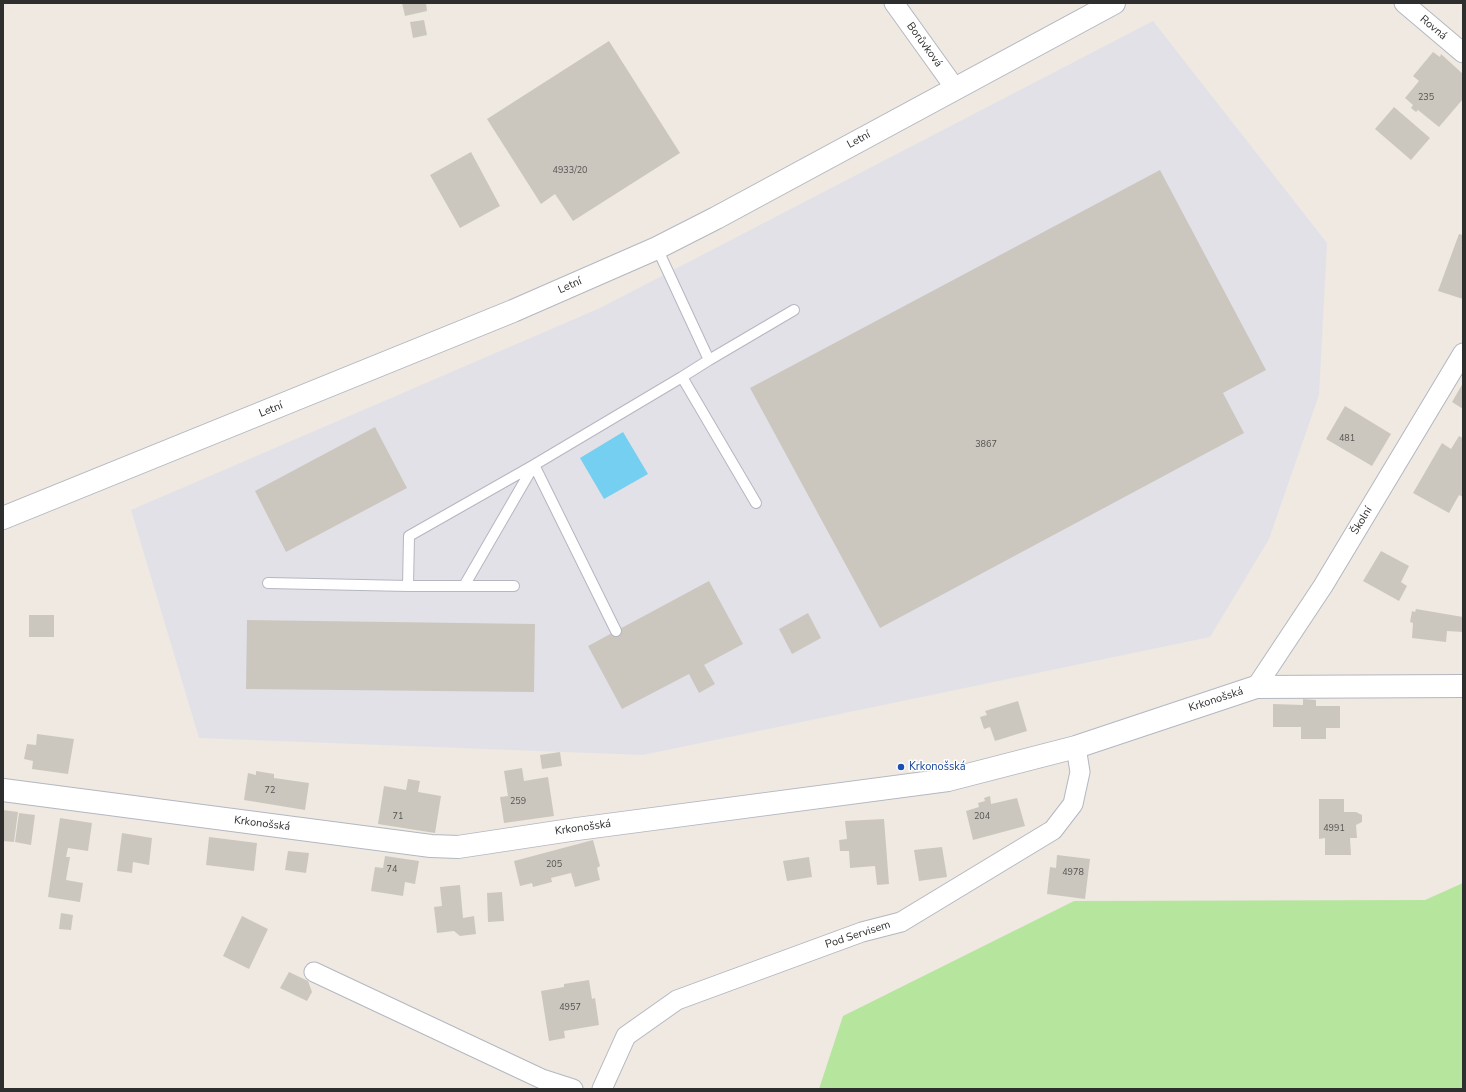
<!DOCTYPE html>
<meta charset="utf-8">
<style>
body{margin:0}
#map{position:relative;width:1466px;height:1092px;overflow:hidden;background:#efe9e1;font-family:"Nunito Sans",sans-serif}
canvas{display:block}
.frame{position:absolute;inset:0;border:4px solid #2e2e2e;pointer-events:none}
</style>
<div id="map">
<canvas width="1466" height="1092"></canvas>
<div class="frame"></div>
</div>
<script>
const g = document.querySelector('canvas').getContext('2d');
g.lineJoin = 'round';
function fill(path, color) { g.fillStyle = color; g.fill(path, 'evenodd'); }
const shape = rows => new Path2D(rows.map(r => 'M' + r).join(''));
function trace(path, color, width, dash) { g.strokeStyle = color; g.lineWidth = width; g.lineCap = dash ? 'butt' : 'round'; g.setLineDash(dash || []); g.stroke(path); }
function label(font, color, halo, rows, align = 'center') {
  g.font = font + ' "Nunito Sans",sans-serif'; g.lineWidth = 3; g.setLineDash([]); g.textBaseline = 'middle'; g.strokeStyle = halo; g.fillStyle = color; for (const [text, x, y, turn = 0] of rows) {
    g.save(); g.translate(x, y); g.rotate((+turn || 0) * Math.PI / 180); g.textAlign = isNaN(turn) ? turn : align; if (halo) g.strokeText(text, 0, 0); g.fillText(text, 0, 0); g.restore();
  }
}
const industrial = shape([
 [1153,21,1327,243,1319,395,1269,539,1210,637,643,755,199,738,131,510,600,308]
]);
const green = shape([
 [1463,883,1463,1089,819,1089,843,1016,1074,901,1425,900]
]);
const water = shape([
 [623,432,648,474,604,499,580,458]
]);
const building = shape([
 [402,3,426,3,427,11,405,16],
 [424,20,427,35,413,38,410,22],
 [609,41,680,153,573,221,555,194,541,204,487,119],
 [1433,52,1440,57,1441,54,1463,74,1463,99,1439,127,1418,110,1416,112,1411,108,1413,105,1405,98,1419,81,1413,76],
 [1394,107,1430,138,1411,160,1375,129],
 [471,152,500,206,460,228,430,175],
 [1160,170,1266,370,1223,393,1244,433,880,628,750,388],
 [1459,234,1463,235,1463,299,1438,291],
 [1463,383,1463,409,1452,402],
 [1345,406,1391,434,1372,466,1326,439],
 [375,427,407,488,286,552,255,491],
 [1459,436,1463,438,1463,497,1459,495,1449,513,1413,493,1442,443,1451,449],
 [1381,551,1409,566,1401,582,1407,586,1399,601,1363,581],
 [709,581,743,644,704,665,715,684,699,693,689,674,622,709,588,646],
 [1416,609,1463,617,1463,632,1447,631,1446,642,1412,638,1413,623,1410,622,1412,611,1415,612],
 [808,613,821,638,792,654,779,629],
 [29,615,54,615,54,637,29,637],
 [247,620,535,624,534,692,246,689],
 [1303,699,1316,700,1316,706,1340,706,1340,728,1326,728,1326,739,1301,739,1301,727,1273,727,1273,704,1303,705],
 [1018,701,1027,731,995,741,990,727,984,729,980,717,987,715,985,711],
 [37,734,74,739,68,774,32,769,33,761,24,759,27,744,36,745],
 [560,752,562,766,542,769,540,755],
 [522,768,524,781,548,777,554,816,504,823,500,797,508,796,504,771],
 [256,771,274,774,274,778,309,783,305,810,244,800,248,773,256,775],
 [408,779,420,781,418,792,441,796,435,833,378,824,384,786,406,790],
 [990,796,991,804,1017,798,1025,826,973,840,966,811,979,807,978,803,985,801,984,798],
 [1319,799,1344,799,1344,812,1356,812,1362,815,1362,822,1356,825,1357,838,1350,838,1351,855,1325,855,1325,838,1319,839],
 [3,810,18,812,14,842,3,841],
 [19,813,35,815,31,845,15,842],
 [60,818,92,823,88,851,68,848,66,857,70,857,66,880,83,883,80,902,48,897],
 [884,819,889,884,877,885,875,866,850,868,849,851,840,851,839,840,847,839,845,821],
 [122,833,152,838,149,865,133,862,132,873,117,871],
 [209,837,257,843,254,871,206,865],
 [593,840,600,866,597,868,600,880,575,887,571,873,551,878,552,882,533,887,532,883,520,886,514,861],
 [942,847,947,877,919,881,914,850],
 [288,851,309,853,306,873,285,870],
 [1057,855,1090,859,1085,899,1047,894,1050,867,1056,868],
 [385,856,419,861,415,884,405,882,403,896,371,891,375,867,383,868],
 [809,857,812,877,787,881,783,861],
 [460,885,463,918,474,916,476,934,460,936,454,931,437,933,434,907,442,906,440,887],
 [502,892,504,921,488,922,487,893],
 [61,913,73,915,71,930,59,929],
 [242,916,268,929,249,969,223,956],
 [289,972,308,981,312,992,307,1001,280,988],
 [589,980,592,999,595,998,599,1025,564,1031,565,1038,549,1041,541,991,564,987,564,984]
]);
const service = shape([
 [657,248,709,360,794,310],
 [709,360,682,377,756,503],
 [268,583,408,586,409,536,534,465,464,586,408,586],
 [464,586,514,586],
 [616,631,534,465,682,377]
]);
const minor = shape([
 [894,3,955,88],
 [1404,3,1463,53],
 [1256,687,1323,586,1463,353],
 [314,972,542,1079,573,1089],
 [602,1089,626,1036,677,1000,862,932,901,922,1053,830,1073,804,1080,772,1076,747]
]);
const tertiary = shape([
 [3,518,513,311,657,248,716,218,1114,3],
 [3,790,431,846,458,847,577,829,948,780,1076,747,1256,687,1463,686]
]);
const markers = [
 [901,767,4,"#1a4fb4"]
];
const numberNames = [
 ["235",1426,98],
 ["4933/20",570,171],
 ["481",1347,439],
 ["3867",986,445],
 ["72",270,791],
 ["259",518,802],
 ["71",398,817],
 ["204",982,817],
 ["4991",1334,829],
 ["205",554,865],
 ["74",392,870],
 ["4978",1073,873],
 ["4957",570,1008]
];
const streetNames = [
 ["Rovná",1433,28,40],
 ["Borůvková",924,45,54],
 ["Letní",859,140,-29],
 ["Letní",570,286,-24],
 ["Letní",271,410,-22],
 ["Školní",1362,521,-59],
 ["Krkonošská",1216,700,-18],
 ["Krkonošská",262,824,7],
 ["Krkonošská",583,828,-8],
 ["Pod Servisem",858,935,-18]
];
const transitNames = [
 ["Krkonošská",909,767]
];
fill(industrial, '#e3e1e8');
fill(green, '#b6e59e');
fill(water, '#75cff0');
fill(building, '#cbc7bf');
trace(service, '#b4b7c1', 12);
trace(minor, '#b4b7c1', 21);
trace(tertiary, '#b4b7c1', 24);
trace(service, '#fff', 10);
trace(minor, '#fff', 19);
trace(tertiary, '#fff', 22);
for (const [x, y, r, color] of markers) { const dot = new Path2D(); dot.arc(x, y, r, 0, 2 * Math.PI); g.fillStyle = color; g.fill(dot); trace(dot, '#fff', 1.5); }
label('9px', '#555452', null, numberNames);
label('11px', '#2e2e2e', '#fff', streetNames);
label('11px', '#164399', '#fff', transitNames, 'left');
</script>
